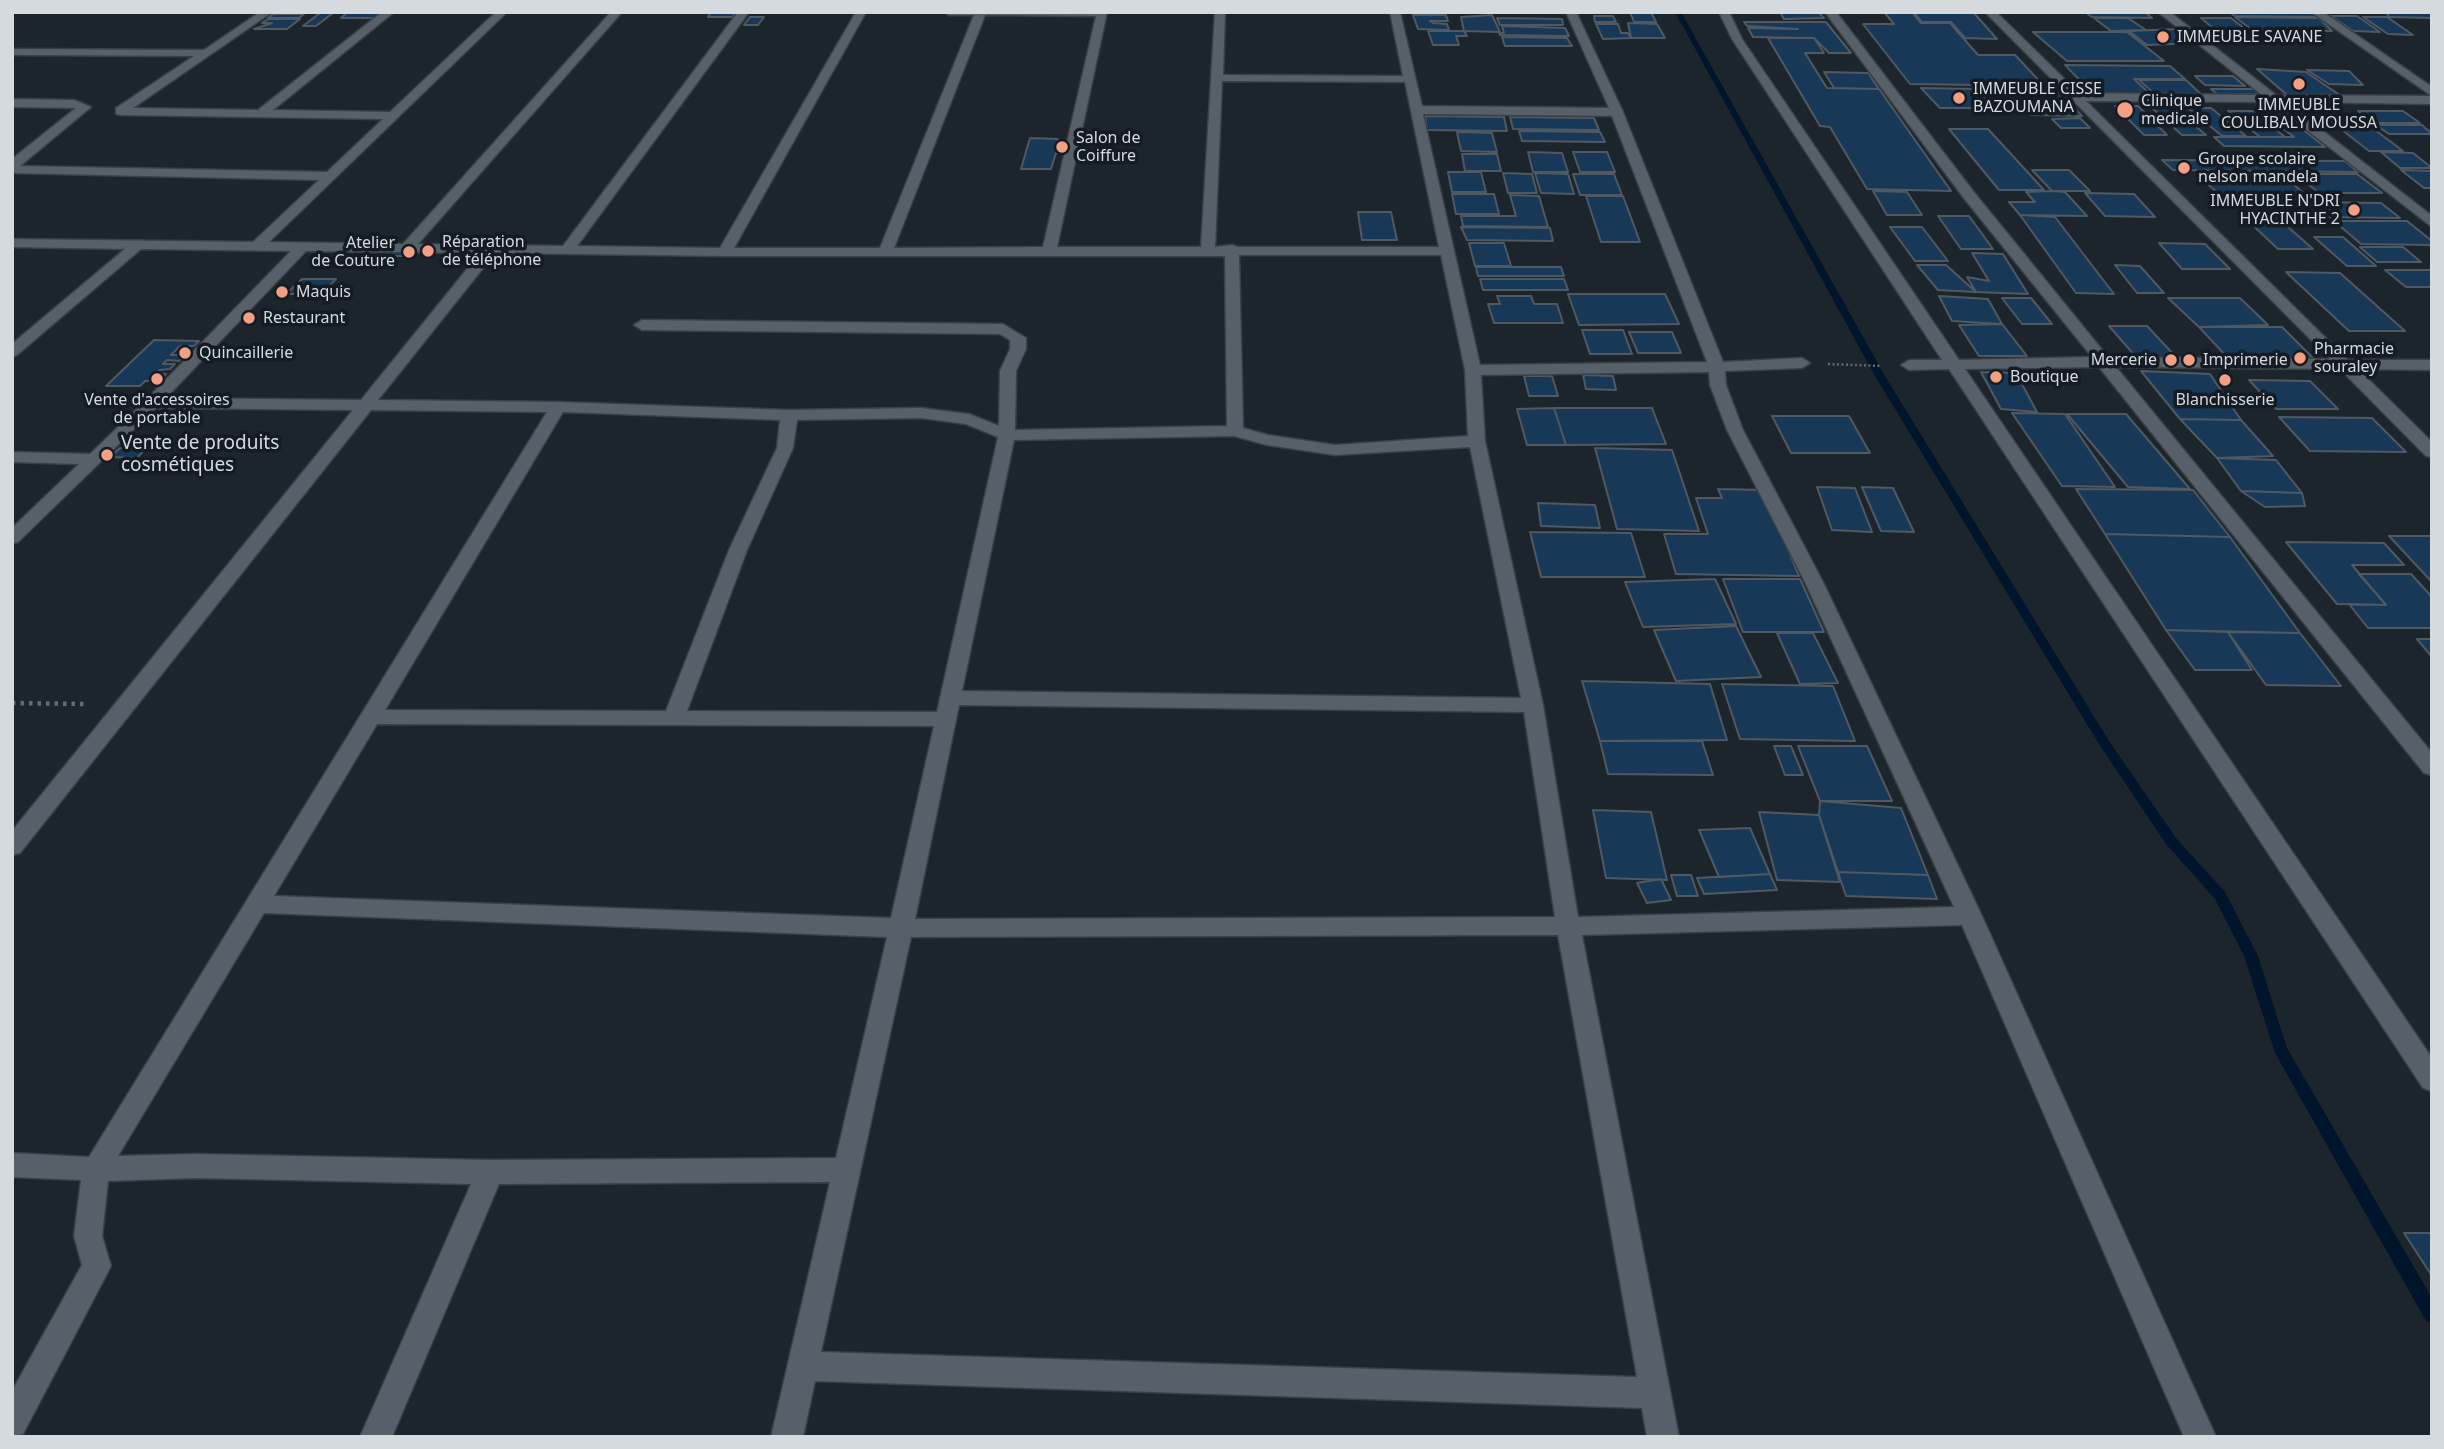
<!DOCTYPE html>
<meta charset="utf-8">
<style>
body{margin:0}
#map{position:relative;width:2444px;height:1449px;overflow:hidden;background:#1d252c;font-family:"Noto Sans",sans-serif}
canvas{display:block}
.frame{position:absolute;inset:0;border:14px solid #d5dadf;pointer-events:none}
</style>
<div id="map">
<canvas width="2444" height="1449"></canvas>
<div class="frame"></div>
</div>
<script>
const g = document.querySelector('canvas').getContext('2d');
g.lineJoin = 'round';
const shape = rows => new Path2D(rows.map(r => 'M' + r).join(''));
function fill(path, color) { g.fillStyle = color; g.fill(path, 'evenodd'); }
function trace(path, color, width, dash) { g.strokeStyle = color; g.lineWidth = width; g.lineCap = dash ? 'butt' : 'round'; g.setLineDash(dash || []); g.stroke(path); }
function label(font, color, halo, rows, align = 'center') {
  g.font = font + ' "Noto Sans",sans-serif'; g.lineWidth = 7; g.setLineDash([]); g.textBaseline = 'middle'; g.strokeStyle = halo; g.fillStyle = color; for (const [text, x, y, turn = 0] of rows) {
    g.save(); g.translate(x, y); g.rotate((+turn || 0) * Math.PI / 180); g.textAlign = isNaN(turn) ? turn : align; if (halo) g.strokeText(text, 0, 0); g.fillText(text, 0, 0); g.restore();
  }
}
const stream = shape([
 [1675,12,1681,12,1885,376,2109,741,2176,838,2225,892,2258,956,2287,1048,2432,1298,2432,1323,2426,1321,2275,1053,2244,956,2215,899,2166,844,2099,744,1875,376,1675,12]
]);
const building = shape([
 [348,12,384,12,377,18,341,18,348,12],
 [711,12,735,12,733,17,708,17,711,12],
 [1630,12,1651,12,1656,22,1634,22,1630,12],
 [1780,12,1818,12,1824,18,1784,19,1780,12],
 [1884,12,1912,12,1921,23,1950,23,1978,55,2015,55,2044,86,1910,84,1863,24,1894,24,1884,12],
 [1914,12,1973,12,1997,39,1965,38,1951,22,1922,22,1914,12],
 [2085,12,2145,12,2152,18,2092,17,2085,12],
 [2229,12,2313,12,2320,17,2235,16,2229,12],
 [2386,12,2432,12,2432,18,2389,17,2386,12],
 [320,13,333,13,316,26,303,26,320,13],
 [273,14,304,14,299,18,268,18,273,14],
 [1413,15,1446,15,1448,21,1430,21,1433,23,1447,24,1449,30,1418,29,1413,15],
 [1492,15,1500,32,1464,31,1461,17,1492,15],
 [1594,16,1613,16,1616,22,1595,22,1594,16],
 [2331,16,2357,16,2380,32,2353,31,2331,16],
 [750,17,764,17,758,25,744,25,750,17],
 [2235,17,2319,18,2332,31,2252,30,2235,17],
 [2363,17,2387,17,2413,35,2388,34,2363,17],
 [1497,18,1562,19,1563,25,1500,25,1497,18],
 [2094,18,2128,18,2146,30,2111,31,2094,18],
 [2201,18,2231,18,2245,29,2214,29,2201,18],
 [268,19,300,19,287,29,254,29,272,23,262,23,268,19],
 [1744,22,1826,22,1851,53,1829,53,1814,38,1753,37,1748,28,1798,29,1747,26,1744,22],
 [1628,23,1657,24,1665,38,1631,38,1628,23],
 [1596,24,1618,24,1621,33,1628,33,1631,38,1603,39,1596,24],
 [1502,26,1565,28,1569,36,1500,35,1499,33,1504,33,1502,26],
 [2179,29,2197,43,2147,45,2129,31,2179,29],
 [1428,31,1464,31,1467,36,1456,36,1459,45,1433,45,1428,31],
 [2033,32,2127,32,2164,61,2067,61,2033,32],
 [1502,37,1567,38,1572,46,1505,46,1502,37],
 [1768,38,1814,38,1824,53,1805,53,1827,88,1879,89,1951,191,1867,189,1830,127,1820,126,1768,38],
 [2065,65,2170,66,2185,79,2134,79,2151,95,2093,94,2065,65],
 [2257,69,2306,72,2341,96,2287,95,2257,69],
 [2307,70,2349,71,2363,85,2329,84,2307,70],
 [1824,72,1868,73,1879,89,1834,88,1824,72],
 [2195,76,2233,76,2245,86,2205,85,2195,76],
 [2139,80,2186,80,2204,97,2157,96,2139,80],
 [1921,88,1978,89,1996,108,1940,108,1921,88],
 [2211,89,2253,89,2261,94,2218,95,2211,89],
 [2009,91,2059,92,2082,116,2031,115,2009,91],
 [2115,106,2138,106,2167,135,2144,135,2115,106],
 [2152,108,2174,108,2206,135,2182,135,2152,108],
 [2188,108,2211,108,2246,136,2222,136,2188,108],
 [2258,108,2278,108,2295,122,2274,121,2258,108],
 [2228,111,2252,111,2285,137,2260,137,2228,111],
 [2358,111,2403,111,2420,123,2374,123,2358,111],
 [2323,115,2355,115,2403,151,2369,151,2323,115],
 [1425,116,1504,117,1507,131,1427,130,1425,116],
 [1510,117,1594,118,1599,130,1513,129,1510,117],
 [2080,118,2090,128,2061,128,2052,119,2080,118],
 [2277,124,2296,124,2325,147,2224,146,2214,137,2294,137,2277,124],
 [2376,125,2422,125,2432,134,2389,134,2376,125],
 [1949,129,1988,129,2044,190,1999,190,1949,129],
 [1519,131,1600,132,1605,142,1522,141,1519,131],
 [1457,132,1492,133,1497,152,1461,151,1457,132],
 [1030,138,1058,139,1056,145,1066,145,1063,153,1056,153,1051,169,1021,169,1030,138],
 [1528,152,1562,153,1568,172,1533,172,1528,152],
 [1573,152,1607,152,1615,172,1580,172,1573,152],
 [2381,152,2413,153,2432,168,2400,168,2381,152],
 [1462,154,1497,154,1501,171,1465,171,1462,154],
 [2162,160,2345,161,2358,172,2173,170,2162,160],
 [2032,170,2069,170,2090,191,2052,191,2032,170],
 [2401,170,2432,171,2432,188,2424,188,2401,170],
 [1448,172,1481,172,1486,192,1452,192,1448,172],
 [1503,173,1532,174,1537,193,1508,193,1503,173],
 [1535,173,1568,174,1574,194,1541,193,1535,173],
 [1573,174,1614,174,1622,195,1580,195,1573,174],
 [2281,174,2311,199,2225,199,2197,175,2281,174],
 [2296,174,2357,174,2382,193,2319,193,2296,174],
 [1873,191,1907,192,1922,215,1887,215,1873,191],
 [2052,191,2065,192,2087,216,2020,215,2009,202,2035,202,2026,192,2052,191],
 [2085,193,2134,194,2155,217,2105,216,2085,193],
 [1452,194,1494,194,1499,214,1456,214,1452,194],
 [1510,195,1539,196,1548,227,1463,226,1461,216,1516,216,1510,195],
 [1586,196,1623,196,1640,242,1601,242,1586,196],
 [2308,202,2381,203,2400,218,2325,217,2308,202],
 [1358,212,1391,212,1397,240,1362,240,1358,212],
 [2020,215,2055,217,2114,294,2076,293,2020,215],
 [1938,216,1969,216,1993,249,1961,249,1938,216],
 [2246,219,2280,220,2313,249,2278,249,2246,219],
 [2334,221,2407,221,2432,241,2432,245,2361,244,2334,221],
 [1461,227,1550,228,1553,241,1467,240,1461,227],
 [1890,227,1922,227,1948,261,1915,261,1890,227],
 [2314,237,2343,237,2376,266,2347,266,2314,237],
 [1469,243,1504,243,1511,266,1475,266,1469,243],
 [2159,243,2205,244,2230,269,2182,269,2159,243],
 [2360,247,2403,247,2421,262,2377,262,2360,247],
 [377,249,404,253,407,249,419,249,413,256,371,256,377,249],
 [1972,253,2003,254,2028,294,1976,292,1967,277,1989,281,1972,253],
 [350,259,378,260,372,266,344,266,350,259],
 [1917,265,1946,265,1976,292,1938,290,1917,265],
 [2115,265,2140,266,2164,293,2137,293,2115,265],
 [1476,267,1561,267,1564,276,1478,276,1476,267],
 [2385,270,2432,270,2432,287,2406,287,2385,270],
 [2286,272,2340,273,2405,331,2349,331,2286,272],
 [302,279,336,279,321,294,286,294,302,279],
 [1480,279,1564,279,1568,290,1483,290,1480,279],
 [1568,294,1665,294,1679,324,1579,325,1568,294],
 [1497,296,1531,296,1534,304,1557,304,1563,323,1494,323,1488,304,1500,304,1497,296],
 [1939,296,1988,299,2002,324,1952,321,1939,296],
 [2002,298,2031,298,2052,324,2022,324,2002,298],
 [2168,298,2240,298,2268,325,2199,327,2168,298],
 [2002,324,2027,356,1979,356,1959,325,2002,324],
 [2109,326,2147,326,2176,357,2136,357,2109,326],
 [2199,327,2282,327,2313,358,2227,357,2199,327],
 [1582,330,1623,330,1632,354,1590,354,1582,330],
 [1629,332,1672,332,1681,353,1638,353,1629,332],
 [154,340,199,341,194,346,180,346,171,355,184,355,179,361,167,360,163,364,175,364,170,369,160,370,157,373,166,374,159,381,145,381,140,386,106,386,154,340],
 [2141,371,2210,374,2241,420,2180,419,2141,371],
 [1981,372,2016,373,2037,412,2001,409,1981,372],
 [1583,375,1613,376,1616,390,1586,389,1583,375],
 [1524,376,1552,376,1558,396,1529,396,1524,376],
 [2249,380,2310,381,2338,409,2276,409,2249,380],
 [1554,408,1566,445,1527,445,1517,409,1554,408],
 [1554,408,1652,408,1666,444,1566,445,1554,408],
 [2012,413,2065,414,2115,487,2062,486,2012,413],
 [2067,414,2126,414,2190,489,2128,487,2067,414],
 [1772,416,1849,416,1870,453,1791,453,1772,416],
 [2279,417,2372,418,2406,452,2310,451,2279,417],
 [2180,419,2241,420,2273,456,2217,458,2180,419],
 [120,448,146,448,137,458,110,457,120,448],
 [1595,448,1672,450,1699,531,1617,529,1595,448],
 [2217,458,2276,460,2302,493,2241,491,2217,458],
 [1817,487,1855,488,1872,532,1832,530,1817,487],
 [1862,487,1893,488,1914,532,1881,531,1862,487],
 [1718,489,1763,490,1799,576,1676,574,1664,534,1708,534,1696,498,1722,498,1718,489],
 [2076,489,2193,490,2230,537,2105,534,2076,489],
 [2241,491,2302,493,2305,506,2265,507,2241,491],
 [1538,503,1595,505,1600,528,1541,526,1538,503],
 [1530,532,1631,533,1645,577,1541,577,1530,532],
 [2105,534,2230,537,2300,633,2166,630,2105,534],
 [2389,536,2432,536,2432,582,2389,536],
 [2286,542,2384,543,2404,565,2352,565,2386,605,2337,604,2286,542],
 [2359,574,2411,574,2432,597,2432,628,2368,628,2349,604,2386,605,2359,574],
 [1715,579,1736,624,1643,627,1625,582,1715,579],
 [1723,579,1800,579,1824,632,1743,632,1723,579],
 [1736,626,1761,677,1676,681,1654,630,1736,626],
 [2166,630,2228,632,2252,670,2195,670,2166,630],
 [2228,632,2300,633,2341,686,2266,685,2228,632],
 [1777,633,1813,633,1838,683,1800,684,1777,633],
 [2417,639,2432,639,2432,657,2417,639],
 [1582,681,1710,684,1727,740,1600,741,1582,681],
 [1722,684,1833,686,1855,741,1740,739,1722,684],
 [1600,741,1702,741,1713,775,1608,774,1600,741],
 [1774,746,1791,746,1803,775,1785,775,1774,746],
 [1798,746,1867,746,1892,801,1820,801,1798,746],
 [1820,801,1901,808,1928,875,1838,872,1819,815,1820,801],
 [1593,810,1651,812,1667,880,1606,878,1593,810],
 [1759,812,1819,815,1840,882,1777,880,1759,812],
 [1750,828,1770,874,1719,877,1699,830,1750,828],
 [1838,872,1928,875,1937,899,1846,896,1838,872],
 [1770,874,1777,890,1704,894,1697,878,1770,874],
 [1671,875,1691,875,1698,896,1677,896,1671,875],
 [1661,879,1671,900,1647,903,1637,883,1661,879],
 [2404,1233,2432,1233,2432,1276,2404,1233]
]);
const pathFar1 = shape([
 [1828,364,1882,366]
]);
const path = shape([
 [12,703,87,704]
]);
const street = shape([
 [260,12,272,12,133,108,258,110,382,12,394,12,273,110,390,112,496,12,507,12,269,242,403,244,611,12,622,12,418,244,563,246,738,12,749,12,577,246,720,248,856,12,866,12,734,248,880,248,974,15,949,15,944,12,1107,12,1057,247,1201,247,1215,12,1225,12,1223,75,1403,76,1390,12,1400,12,1422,106,1609,108,1566,12,1576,12,1623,112,1723,362,1802,358,1810,363,1802,368,1725,371,1726,385,1743,430,1823,582,1982,916,2216,1437,2184,1437,1962,925,1582,935,1679,1437,1647,1437,1642,1408,815,1381,803,1437,771,1437,830,1182,499,1184,392,1437,360,1437,471,1184,196,1178,108,1181,102,1236,111,1266,23,1434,12,1437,12,1391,82,1265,74,1236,81,1180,12,1177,12,1153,89,1157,547,412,371,410,20,853,12,855,12,831,353,410,156,408,18,542,12,543,12,528,79,464,12,462,12,452,90,454,146,400,291,251,141,249,17,355,12,357,12,344,125,249,12,247,12,239,253,242,319,180,12,173,12,159,76,108,12,107,12,99,74,100,91,107,20,166,327,172,383,119,120,115,116,114,116,108,194,56,12,55,12,49,204,50,260,12],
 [985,15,1096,16,1043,247,894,248,985,15],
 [1222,81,1405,82,1439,247,1238,247,1232,245,1215,247,1222,81],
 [1423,114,1612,116,1707,362,1480,365,1423,114],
 [306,251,480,253,361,400,166,398,306,251],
 [495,253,725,256,1225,256,1227,426,1015,430,1016,371,1026,349,1026,338,1003,324,642,320,634,325,642,330,1000,334,1010,340,1010,349,1000,371,999,426,969,414,921,408,789,410,558,402,378,400,495,253],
 [1239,255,1441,255,1465,370,1468,436,1335,445,1268,435,1243,428,1239,255],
 [1709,372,1710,385,1727,430,1805,582,1954,907,1578,917,1543,705,1485,441,1481,375,1709,372],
 [563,412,780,420,777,448,729,550,666,711,385,710,563,412],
 [921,418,966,424,998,437,937,712,687,711,747,550,793,448,797,420,921,418],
 [1234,436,1267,445,1335,455,1470,447,1521,698,962,691,1014,440,1234,436],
 [959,705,1524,712,1555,917,915,919,959,705],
 [377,724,934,726,891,918,274,896,377,724],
 [264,913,887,937,836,1158,490,1160,196,1154,118,1156,264,913],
 [1558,935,1637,1377,821,1352,911,937,1558,935],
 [1719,12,1729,12,1742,39,1959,360,2092,357,1963,197,1825,12,1836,12,1973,191,2108,357,2330,359,1985,12,1996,12,2079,93,2262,95,2158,12,2170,12,2276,95,2432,96,2432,104,2286,102,2432,216,2432,227,2271,102,2086,101,2348,360,2432,360,2432,370,2358,369,2432,442,2432,457,2426,456,2340,369,2116,367,2432,753,2432,775,2424,773,2099,367,1965,369,2432,1058,2432,1091,2423,1088,1949,369,1909,370,1901,365,1909,360,1942,360,1732,39,1719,12],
 [2311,12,2323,12,2432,87,2432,96,2311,12]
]);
const markers = [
 [2163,37,7,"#f39f83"],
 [2299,84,7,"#f39f83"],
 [1959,98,7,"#f39f83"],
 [2125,110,9,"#f39f83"],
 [1062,147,7,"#f39f83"],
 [2184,168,7,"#f39f83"],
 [2354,210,7,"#f39f83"],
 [428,251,7,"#f39f83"],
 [409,252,7,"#f39f83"],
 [282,292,7,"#f39f83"],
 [249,318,7,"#f39f83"],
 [185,353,7,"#f39f83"],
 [2300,358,7,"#f39f83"],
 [2171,360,7,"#f39f83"],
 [2189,360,7,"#f39f83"],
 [1996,377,7,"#f39f83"],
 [157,379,7,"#f39f83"],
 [2225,380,7,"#f39f83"],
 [107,455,7,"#f39f83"]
];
const farPoinames = [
 ["IMMEUBLE SAVANE",2177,37],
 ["IMMEUBLE CISSE",1973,89],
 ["BAZOUMANA",1973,107],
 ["Clinique",2141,101],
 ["medicale",2141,119],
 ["IMMEUBLE",2299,105,"center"],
 ["COULIBALY MOUSSA",2299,123,"center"],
 ["Salon de",1076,138],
 ["Coiffure",1076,156],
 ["Groupe scolaire",2198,159],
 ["nelson mandela",2198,177],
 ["IMMEUBLE N'DRI",2340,201,"right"],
 ["HYACINTHE 2",2340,219,"right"],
 ["Réparation",442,242],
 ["de téléphone",442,260],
 ["Atelier",395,243,"right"],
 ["de Couture",395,261,"right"],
 ["Maquis",296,292],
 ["Restaurant",263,318],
 ["Pharmacie",2314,349],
 ["souraley",2314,367],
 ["Quincaillerie",199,353],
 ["Mercerie",2157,360,"right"],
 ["Imprimerie",2203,360],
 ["Boutique",2010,377],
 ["Vente d'accessoires",157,400,"center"],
 ["de portable",157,418,"center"],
 ["Blanchisserie",2225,400,"center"]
];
const poiNames = [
 ["Vente de produits",121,444],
 ["cosmétiques",121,466]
];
fill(stream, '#00152b');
fill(building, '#173857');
trace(building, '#505961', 2);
trace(street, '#383f45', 3);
trace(pathFar1, '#636a70', 2.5, [2, 2.5]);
trace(path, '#636a70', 4.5, [3.5, 5]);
fill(street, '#575f68');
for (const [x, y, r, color] of markers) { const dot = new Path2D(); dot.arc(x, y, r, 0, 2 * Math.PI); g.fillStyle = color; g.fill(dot); trace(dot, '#141b22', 2.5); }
label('16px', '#d5dadf', '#141b22', farPoinames, 'left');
label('19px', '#d5dadf', '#141b22', poiNames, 'left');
</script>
